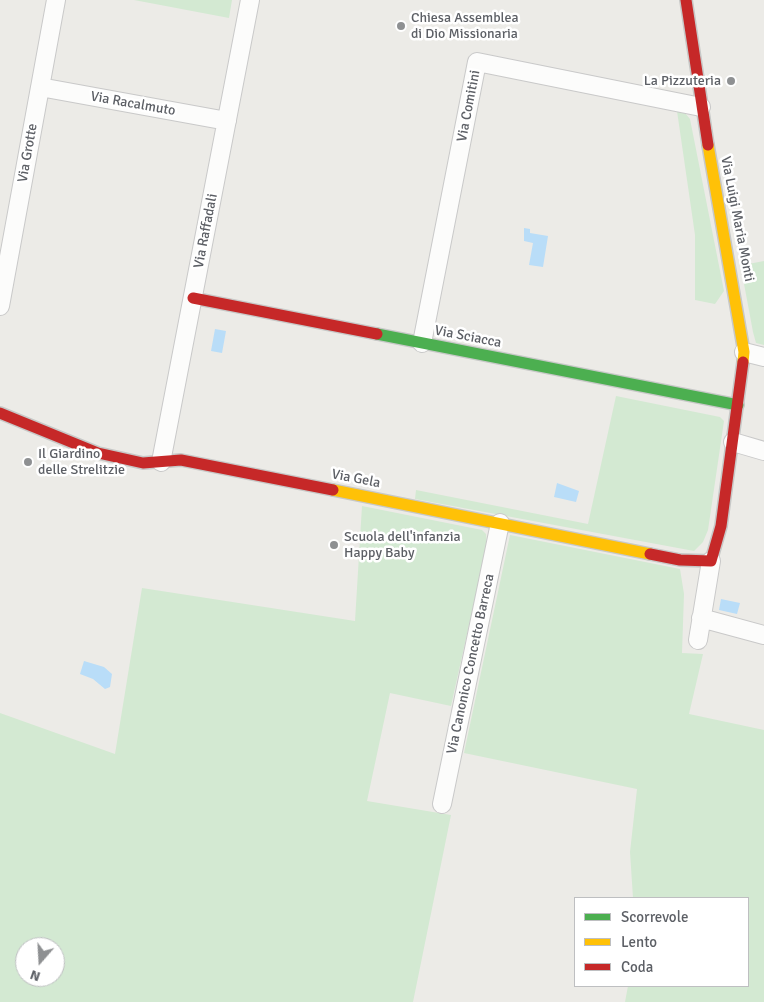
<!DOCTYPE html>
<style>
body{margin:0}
#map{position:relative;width:764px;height:1002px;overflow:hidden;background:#ecebe7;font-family:Signika,sans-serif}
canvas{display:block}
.legend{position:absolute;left:574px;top:897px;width:175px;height:90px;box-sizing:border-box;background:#fff;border:1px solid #bebfc1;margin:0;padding:6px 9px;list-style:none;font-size:15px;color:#5c5f65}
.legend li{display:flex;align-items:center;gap:10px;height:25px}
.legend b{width:25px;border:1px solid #bebfc1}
.north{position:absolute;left:15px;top:937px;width:50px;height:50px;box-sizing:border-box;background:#fff;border:1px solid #bebfc1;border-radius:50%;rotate:199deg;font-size:14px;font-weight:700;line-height:20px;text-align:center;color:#5c5f65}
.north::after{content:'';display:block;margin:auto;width:18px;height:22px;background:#8e9092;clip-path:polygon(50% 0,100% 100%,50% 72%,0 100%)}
</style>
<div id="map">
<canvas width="764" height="1002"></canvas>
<ul class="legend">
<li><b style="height:6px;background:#4caf50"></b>Scorrevole</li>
<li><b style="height:6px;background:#ffc107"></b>Lento</li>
<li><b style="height:6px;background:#c62828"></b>Coda</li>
</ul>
<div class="north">N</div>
</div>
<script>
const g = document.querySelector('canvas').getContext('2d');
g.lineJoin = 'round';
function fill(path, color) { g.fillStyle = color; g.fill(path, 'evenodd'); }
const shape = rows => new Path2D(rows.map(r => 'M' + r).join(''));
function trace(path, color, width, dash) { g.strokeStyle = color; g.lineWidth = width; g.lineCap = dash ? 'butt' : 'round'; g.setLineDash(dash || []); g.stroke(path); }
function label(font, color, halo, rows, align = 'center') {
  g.font = font + ' Signika,sans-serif'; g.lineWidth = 5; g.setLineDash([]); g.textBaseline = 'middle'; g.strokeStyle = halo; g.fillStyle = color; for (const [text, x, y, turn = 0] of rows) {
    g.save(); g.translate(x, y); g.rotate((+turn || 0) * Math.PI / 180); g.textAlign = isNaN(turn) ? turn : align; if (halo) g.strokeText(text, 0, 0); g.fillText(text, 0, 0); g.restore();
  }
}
const green = shape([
 [134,0,232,0,229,18],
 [677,111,685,113,690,119,724,291,715,304,695,300,695,235],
 [764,261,764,345,756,343,753,332,742,273,743,265],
 [616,396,720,417,724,421,708,530,703,542,694,551,415,499,416,490,588,524],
 [362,506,482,530,486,534,487,544,451,706,390,693,367,801,451,815,413,1002,0,1002,0,713,115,754,142,588,355,621],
 [25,947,55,947,55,977,25,977],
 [510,535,680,569,684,594,682,653,703,654,689,714,764,730,764,1002,625,1002,628,986,748,986,748,898,633,898,630,852,637,789,464,753]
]);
const water = shape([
 [524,228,530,229,530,233,548,236,543,267,529,265,533,243,524,241],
 [215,329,226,331,222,353,211,351],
 [557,483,579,491,576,502,554,497],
 [721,599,740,603,737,614,719,610],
 [84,661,104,667,112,674,110,687,105,689,93,679,80,674]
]);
const street = shape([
 [40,87,227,121],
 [0,306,56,0],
 [422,343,477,62,701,107],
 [744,352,764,357],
 [733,442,764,451],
 [161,462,250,0],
 [701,618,764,635],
 [698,640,711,561],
 [442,804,500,523]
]);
const fast = shape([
 [377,334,738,405]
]);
const slow = shape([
 [708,145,744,352,743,362],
 [333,490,650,554]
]);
const jam = shape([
 [686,0,708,145],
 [193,298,377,334],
 [0,413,98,453,143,463,181,460,333,490],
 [650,554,680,560,711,561,721,526,743,362]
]);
const markers = [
 [401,26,5,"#8e9092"],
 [731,81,5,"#8e9092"],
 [28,462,5,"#8e9092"],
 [334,545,5,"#8e9092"]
];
const poiNames = [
 ["Chiesa Assemblea",411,18],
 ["di Dio Missionaria",411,34],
 ["La Pizzuteria",721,81,"right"],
 ["Il Giardino",38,454],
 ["delle Strelitzie",38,470],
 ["Scuola dell'infanzia",344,537],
 ["Happy Baby",344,553]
];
const streetNames = [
 ["Via Racalmuto",133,104,10],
 ["Via Comitini",469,106,-79],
 ["Via Grotte",28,153,-80],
 ["Via Luigi Maria Monti",737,219,79],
 ["Via Raffadali",206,231,-79],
 ["Via Sciacca",468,337,11],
 ["Via Gela",356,479,11],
 ["Via Canonico Concetto Barreca",471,664,-78]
];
fill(green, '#d3e9d2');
fill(water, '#b9ddf8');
trace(street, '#c9c9c9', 20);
trace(fast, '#c7c8c7', 14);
trace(slow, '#c7c8c7', 14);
trace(jam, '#c7c8c7', 14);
trace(street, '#fcfcfb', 18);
trace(fast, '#4caf50', 11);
trace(slow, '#ffc107', 11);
trace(jam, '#c62828', 11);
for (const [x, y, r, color] of markers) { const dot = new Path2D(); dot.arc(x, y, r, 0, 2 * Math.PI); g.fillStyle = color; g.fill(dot); trace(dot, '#fff', 2); }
label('14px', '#5c5f65', '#fff', poiNames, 'left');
label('14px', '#5c5f65', '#fff', streetNames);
</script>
